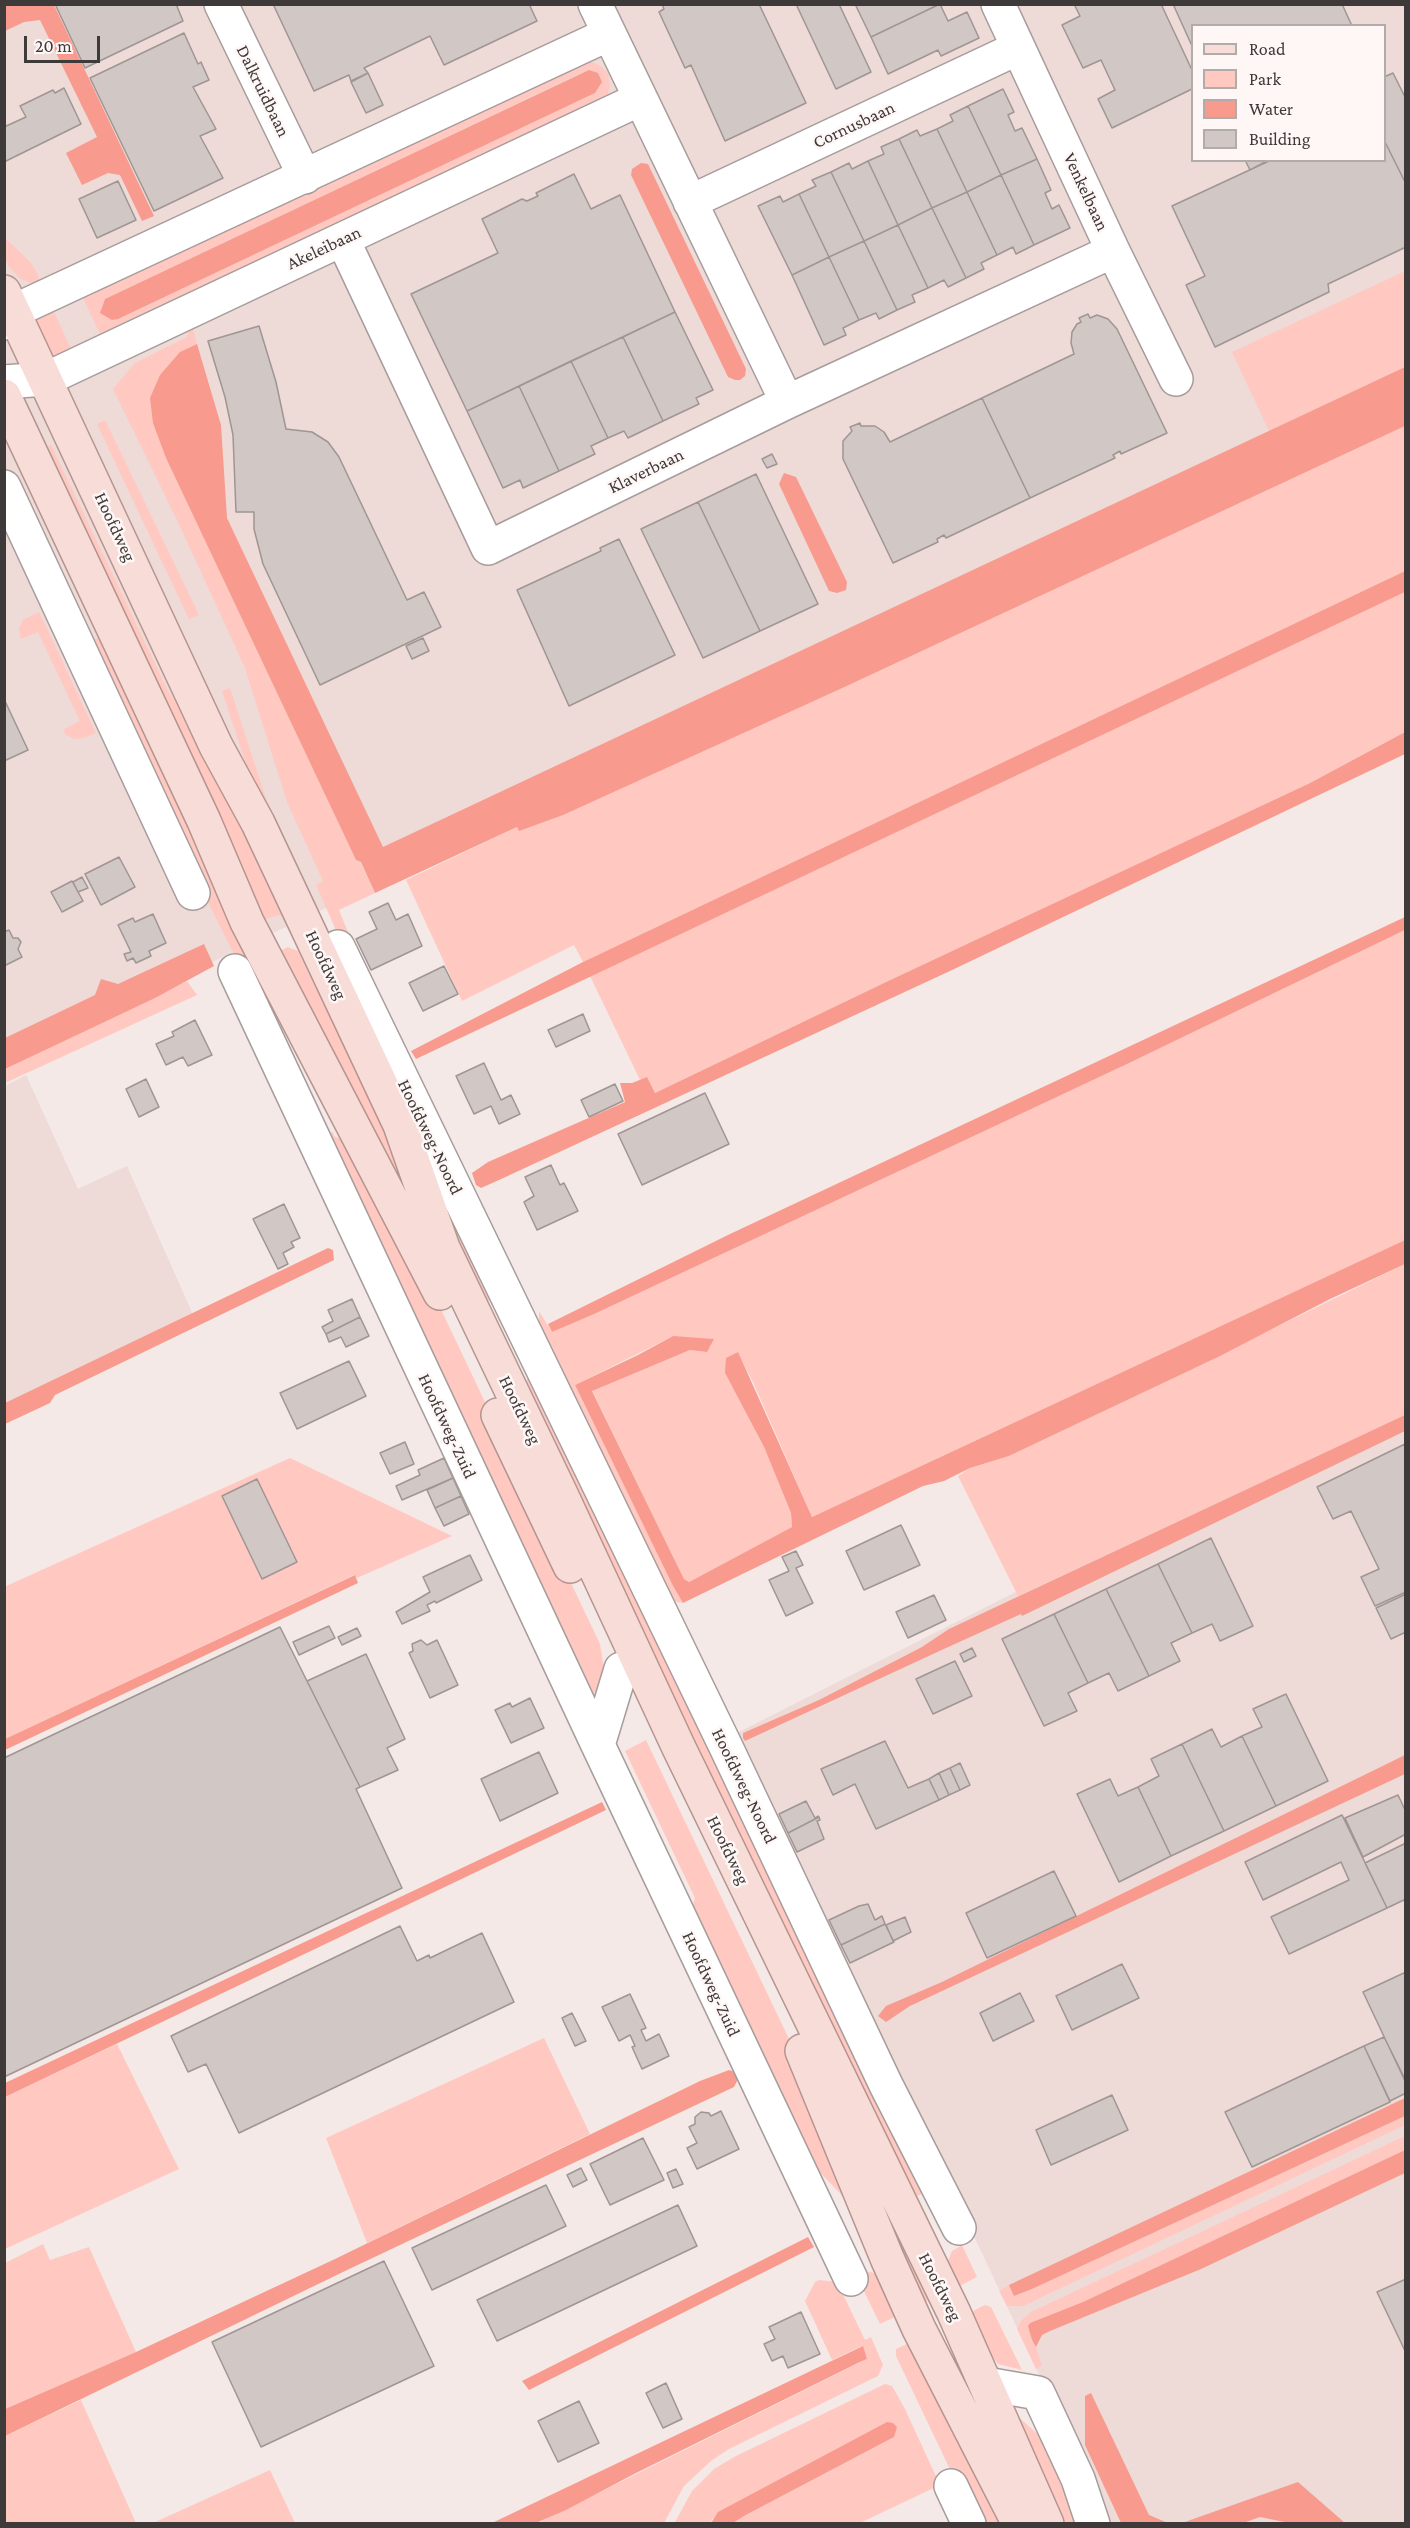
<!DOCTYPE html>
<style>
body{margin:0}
#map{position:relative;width:1410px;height:2528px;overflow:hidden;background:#f4e9e7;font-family:"Crimson Pro",serif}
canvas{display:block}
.frame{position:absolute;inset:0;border:6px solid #3e3a39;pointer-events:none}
.legend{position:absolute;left:1191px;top:24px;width:195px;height:138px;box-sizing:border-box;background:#fef7f6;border:2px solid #b1abaa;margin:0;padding:8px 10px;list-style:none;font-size:18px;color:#3e3a39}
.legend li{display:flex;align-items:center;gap:12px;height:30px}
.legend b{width:30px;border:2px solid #b1abaa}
.scale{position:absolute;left:24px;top:36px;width:76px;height:27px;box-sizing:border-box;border:3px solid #3e3a39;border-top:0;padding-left:8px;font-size:18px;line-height:21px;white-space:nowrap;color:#3e3a39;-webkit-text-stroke:4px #fef7f6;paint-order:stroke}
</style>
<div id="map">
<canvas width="1410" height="2528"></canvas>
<div class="frame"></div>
<ul class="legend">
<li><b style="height:8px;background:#f8dcd7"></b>Road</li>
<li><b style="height:16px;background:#ffc9c1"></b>Park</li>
<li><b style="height:16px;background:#f89b8e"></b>Water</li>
<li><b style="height:16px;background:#d1c7c5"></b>Building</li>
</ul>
<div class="scale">20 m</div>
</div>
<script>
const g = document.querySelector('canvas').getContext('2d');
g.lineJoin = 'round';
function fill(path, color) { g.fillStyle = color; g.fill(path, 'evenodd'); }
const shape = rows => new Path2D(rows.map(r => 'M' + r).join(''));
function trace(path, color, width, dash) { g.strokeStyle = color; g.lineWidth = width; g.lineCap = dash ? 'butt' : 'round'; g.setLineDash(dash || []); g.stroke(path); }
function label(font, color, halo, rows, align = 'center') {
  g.font = font + ' "Crimson Pro",serif'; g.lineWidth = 5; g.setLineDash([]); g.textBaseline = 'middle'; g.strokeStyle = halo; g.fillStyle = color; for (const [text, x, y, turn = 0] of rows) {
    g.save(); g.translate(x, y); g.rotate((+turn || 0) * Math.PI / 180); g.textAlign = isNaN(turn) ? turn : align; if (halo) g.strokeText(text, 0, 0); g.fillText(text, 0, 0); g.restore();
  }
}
const built = shape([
 [4,5,1405,5,1405,402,565,795,5,1060],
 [1192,26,1384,26,1384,160,1192,160],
 [26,1075,78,1189,127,1166,195,1319,5,1411,5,1086],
 [1397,1399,1406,1416,1405,2523,1109,2523,737,1733]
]);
const green = shape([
 [587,60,601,66,608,74,610,85,607,98,101,336,82,296],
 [581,73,598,73,602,82,595,93,118,319,112,320,102,306,105,299],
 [4,237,30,262,38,274,40,284,31,283,21,279,9,267,5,258],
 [1405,271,1405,367,1269,431,1232,352],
 [53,310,72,351,53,360,33,319],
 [193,329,197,344,180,352,166,458,356,860,360,862,375,893,339,910,348,932,343,935,342,944,316,885,323,881,287,802,245,668,178,522,113,389,135,363,187,337,188,331],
 [105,420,199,615,189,619,97,424],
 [1405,426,1405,571,583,962,574,945,462,1001,406,880,517,827,519,830,849,685],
 [51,445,168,691,202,739,286,916,278,915,264,920,44,447],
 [1405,592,1405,732,1310,783,886,982,655,1093,647,1078,640,1080,590,976],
 [39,612,96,733,84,738,75,739,66,735,63,730,80,721,38,632,21,639,19,628,23,620],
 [105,634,240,942,277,1021,269,1025,201,888,90,642],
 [230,688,268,805,332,949,496,1297,486,1302,457,1260,254,788,222,691],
 [1405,930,1405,1240,812,1517,753,1382,737,1352,725,1373,764,1447,791,1513,792,1527,689,1582,684,1579,592,1390,690,1350,707,1352,673,1336,575,1385,673,1586,683,1603,665,1600,539,1340,539,1311,552,1332,1125,1065],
 [288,947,298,951,376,1112,937,2296,917,2306,802,2036,429,1253,280,951],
 [187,981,197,995,5,1083,5,1069],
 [333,1132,334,1136,343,1140,427,1280,600,1644,604,1669,602,1678,594,1694,577,1659,572,1657,328,1134],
 [1405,1264,1405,1415,1018,1596,958,1476,970,1468,1009,1456,1131,1398],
 [533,1373,923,2190,920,2195,916,2196,892,2175,526,1401,527,1375],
 [290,1458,452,1536,357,1578,354,1575,5,1739,4,1587],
 [646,1740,791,2043,858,2212,810,2162,691,1911,695,1898,625,1751],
 [544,2038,590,2134,367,2243,326,2138],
 [117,2044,179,2169,5,2249,5,2097],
 [1405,2116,1405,2125,1023,2306,1007,2306,999,2291,1009,2285,1015,2296,1032,2289],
 [1405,2136,1405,2150,1083,2302,1030,2323,1032,2340,1036,2347,1042,2365,1036,2369,1017,2329,1021,2321,1031,2312],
 [43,2244,50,2260,89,2247,136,2352,5,2409,5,2263],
 [962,2245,977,2277,952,2290,946,2273,948,2261,952,2251],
 [871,2272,880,2276,903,2313,880,2324,859,2281,863,2273],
 [819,2280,837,2282,865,2340,871,2337,883,2365,878,2376,729,2449,711,2461,684,2486,664,2523,536,2524,867,2359,862,2346,832,2360,805,2301,815,2282],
 [985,2305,991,2307,1022,2370,998,2364,974,2332,965,2315],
 [916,2340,1011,2523,983,2523,955,2480,896,2356,896,2349],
 [885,2384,892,2386,905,2409,940,2485,860,2523,733,2523,744,2516,894,2437,712,2519,711,2523,674,2524,692,2491,714,2469,736,2456],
 [81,2400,136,2523,5,2524,5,2436],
 [1015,2414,1049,2444,1083,2523,1055,2523],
 [270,2470,295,2523,153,2523]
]);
const water = shape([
 [5,4,54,5,154,216,142,221,120,175,108,173,82,185,66,153,97,137,40,20,24,22,5,31],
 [589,70,598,73,602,82,595,93,118,319,112,320,100,313,105,299],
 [641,163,648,164,746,369,745,376,740,380,735,380,728,377,631,175,632,169],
 [197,344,221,425,227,518,383,847,1405,367,1405,426,849,685,563,815,519,831,517,827,375,893,361,862,356,860,166,458,153,423,150,398,160,375,180,352],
 [784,473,796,477,847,582,846,590,837,593,829,591,779,484],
 [1405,571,1405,592,416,1059,411,1051,583,962],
 [1405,732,1405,754,950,971,499,1180,481,1188,476,1185,472,1173,488,1162,625,1102,620,1083,632,1083,647,1077,655,1093,886,982,1310,783],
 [1405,917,1405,930,1125,1065,594,1314,552,1332,548,1324,730,1234],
 [204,944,214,966,155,998,5,1069,5,1038,95,995,101,979,118,984],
 [1405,1240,1405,1264,1330,1299,1220,1356,1009,1456,970,1468,944,1481,923,1486,683,1603,673,1586,575,1385,638,1355,673,1336,714,1339,707,1352,690,1350,592,1391,684,1579,689,1582,792,1527,791,1513,764,1447,725,1373,726,1358,738,1352,812,1517],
 [328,1248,333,1250,334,1260,55,1395,50,1403,5,1424,5,1403],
 [1405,1415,1405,1431,1022,1616,1021,1614,946,1648,745,1741,743,1738,743,1733,819,1700,922,1647,949,1629],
 [355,1575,358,1583,5,1750,5,1739],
 [1405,1755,1405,1774,910,2006,886,2022,878,2016,886,2006,942,1982],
 [602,1802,606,1810,5,2097,5,2083],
 [729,2070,735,2072,738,2079,734,2087,345,2271,5,2436,5,2409,136,2352,335,2259,700,2081],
 [1405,2098,1405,2116,1032,2289,1014,2296,1009,2285],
 [1405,2150,1405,2173,1201,2269,1050,2331,1042,2335,1036,2347,1032,2340,1028,2326,1030,2323,1083,2302],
 [808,2237,814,2247,529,2390,522,2381],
 [863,2346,867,2359,860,2362,634,2474,566,2510,536,2523,492,2523],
 [1091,2393,1149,2515,1168,2523,1121,2523,1085,2445,1085,2396],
 [887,2422,893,2423,897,2427,894,2437,744,2516,733,2523,711,2523,718,2512],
 [1298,2482,1345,2523,1289,2523,1260,2517,1243,2523,1182,2523]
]);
const building = shape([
 [55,4,176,4,183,21,85,68,55,4],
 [273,4,529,4,537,21,444,65,430,36,364,68,368,73,351,81,349,75,314,91,273,4],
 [662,4,759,4,806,103,725,141,691,65,685,68,659,12,664,9,662,4],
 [796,4,839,4,871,72,836,89,796,4],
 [855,4,940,4,871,37,855,4],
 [940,4,948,21,967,12,979,38,941,56,938,50,888,74,871,37,940,4],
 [1074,4,1161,4,1192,70,1192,89,1112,128,1098,99,1115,90,1101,60,1083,68,1062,25,1080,16,1074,4],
 [1173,4,1342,4,1352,26,1192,26,1192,46,1173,4],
 [184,33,198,64,201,62,209,80,193,87,216,129,200,136,223,178,154,211,90,78,184,33],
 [368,73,383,105,366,113,351,82,368,73],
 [1393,73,1406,99,1406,184,1384,140,1384,77,1393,73],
 [64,88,81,124,4,162,4,127,26,117,20,106,53,90,55,93,64,88],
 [1003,89,1014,112,1008,115,1015,131,1022,128,1037,159,1001,175,968,106,1003,89],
 [968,106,1001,175,967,192,937,129,953,121,950,115,968,106],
 [937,129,967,192,932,208,899,139,917,130,920,136,937,129],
 [899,139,932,208,898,225,868,161,884,154,881,147,899,139],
 [1384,140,1406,184,1406,247,1328,284,1329,292,1215,347,1186,285,1205,276,1172,206,1269,161,1384,160,1384,140],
 [1037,159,1051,190,1045,193,1052,209,1059,205,1070,228,1034,245,1001,175,1037,159],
 [1245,160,1267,160,1267,161,1250,170,1245,160],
 [868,161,898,225,864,241,831,172,849,163,852,169,868,161],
 [831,172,864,241,829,257,799,194,816,186,812,180,831,172],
 [574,174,591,209,620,195,675,312,467,411,411,294,498,253,482,219,522,199,527,201,538,196,536,193,574,174],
 [1001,175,1034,245,1016,254,1013,247,997,255,967,192,1001,175],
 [118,181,136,220,97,238,79,199,118,181],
 [967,192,997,255,981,263,984,269,966,278,932,208,967,192],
 [799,194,829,257,792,275,758,206,780,196,783,202,799,194],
 [932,208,966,278,948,287,944,280,928,288,898,225,932,208],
 [898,225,928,288,912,295,915,302,897,310,864,241,898,225],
 [864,241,897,310,879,319,876,313,859,320,829,257,864,241],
 [829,257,859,320,843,328,846,335,824,345,792,275,829,257],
 [675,312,713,390,696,398,699,404,663,421,623,337,675,312],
 [1088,314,1090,318,1097,315,1108,319,1117,329,1167,433,1121,454,1120,451,1113,455,1115,458,1030,498,982,398,1074,354,1071,343,1072,332,1077,324,1081,322,1079,318,1088,314],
 [259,326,276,382,286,429,312,432,328,442,339,457,407,600,424,592,441,627,320,685,263,564,254,529,254,512,236,512,233,435,225,397,208,341,259,326],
 [623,337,663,421,628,438,624,431,608,438,571,361,623,337],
 [571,361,608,438,591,446,595,454,559,471,519,386,571,361],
 [519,386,559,471,523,488,520,480,503,488,467,411,519,386],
 [982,398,1030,498,946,538,944,535,937,539,938,542,893,563,843,459,843,441,852,431,850,427,860,423,861,426,875,426,884,432,890,442,982,398],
 [772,454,777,464,767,468,762,459,772,454],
 [756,474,818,604,760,631,698,502,756,474],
 [698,502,760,631,703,658,641,529,698,502],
 [619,539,675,655,569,706,517,590,601,551,600,548,619,539],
 [423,638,429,651,412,659,406,646,423,638],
 [4,699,28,750,4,761,4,699],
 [119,857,135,887,101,905,85,874,119,857],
 [82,877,88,888,78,892,73,882,82,877],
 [72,881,83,901,62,912,51,892,72,881],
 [388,903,396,920,408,914,422,946,371,970,356,939,377,929,369,912,388,903],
 [153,914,166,943,149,951,151,956,136,963,133,958,127,961,124,954,131,952,118,925,133,918,135,922,153,914],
 [9,930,13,938,18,938,21,942,18,949,22,957,4,966,4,932,9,930],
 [444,966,458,994,423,1011,409,983,444,966],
 [583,1014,590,1031,556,1047,548,1030,583,1014],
 [195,1020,212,1055,188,1066,183,1057,166,1065,156,1044,174,1036,172,1032,195,1020],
 [484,1063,501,1100,511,1095,520,1114,499,1124,491,1106,474,1114,456,1076,484,1063],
 [146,1079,159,1107,139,1117,126,1089,146,1079],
 [615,1084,623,1101,589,1117,581,1100,615,1084],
 [705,1093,729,1144,642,1185,618,1134,705,1093],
 [551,1165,560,1185,564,1183,578,1211,537,1230,524,1202,534,1196,525,1177,551,1165],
 [284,1204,300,1238,291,1242,294,1247,283,1253,288,1264,278,1269,253,1219,284,1204],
 [352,1299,360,1317,326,1334,322,1327,333,1321,328,1310,352,1299],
 [360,1317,369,1336,346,1347,341,1337,329,1342,326,1334,360,1317],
 [349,1361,366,1396,297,1429,280,1393,349,1361],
 [405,1442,414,1464,390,1474,380,1453,405,1442],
 [1405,1444,1406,1592,1375,1606,1361,1577,1379,1569,1351,1511,1333,1519,1317,1487,1405,1444],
 [444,1458,453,1478,402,1500,396,1486,420,1475,418,1470,444,1458],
 [453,1478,461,1496,435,1508,427,1490,453,1478],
 [257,1479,297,1562,262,1579,222,1496,257,1479],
 [461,1496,469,1514,444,1526,435,1508,461,1496],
 [901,1525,920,1565,864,1590,846,1551,901,1525],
 [1211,1538,1253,1626,1220,1641,1212,1624,1192,1633,1158,1564,1211,1538],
 [796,1551,803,1565,796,1568,813,1603,786,1616,769,1580,789,1571,782,1557,796,1551],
 [470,1555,482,1580,436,1603,435,1601,427,1605,430,1611,402,1624,396,1612,430,1592,423,1577,470,1555],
 [1158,1564,1192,1633,1171,1643,1180,1661,1149,1676,1106,1589,1158,1564],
 [1106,1589,1149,1676,1118,1691,1109,1673,1088,1683,1054,1614,1106,1589],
 [1406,1594,1406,1632,1391,1639,1376,1608,1406,1594],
 [934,1595,946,1620,908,1638,896,1612,934,1595],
 [1054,1614,1088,1683,1068,1693,1077,1711,1044,1726,1002,1639,1054,1614],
 [329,1626,335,1638,299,1655,293,1642,329,1626],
 [280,1627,360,1787,356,1789,402,1888,4,2077,4,1758,280,1627],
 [357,1628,361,1636,342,1645,338,1637,357,1628],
 [421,1640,427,1645,437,1640,458,1685,430,1698,409,1653,413,1651,412,1644,421,1640],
 [972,1648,976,1656,964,1662,960,1654,972,1648],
 [366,1654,405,1739,387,1748,398,1770,360,1787,307,1681,366,1654],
 [955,1661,972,1696,933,1714,916,1679,955,1661],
 [1286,1694,1328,1781,1276,1806,1242,1736,1262,1727,1253,1709,1286,1694],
 [530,1698,544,1728,511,1743,495,1710,510,1703,512,1707,530,1698],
 [1212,1729,1221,1747,1242,1736,1276,1806,1224,1831,1182,1744,1212,1729],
 [885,1741,908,1788,929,1779,939,1800,876,1829,855,1784,833,1795,821,1769,885,1741],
 [1182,1744,1224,1831,1171,1856,1138,1787,1159,1776,1151,1759,1182,1744],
 [539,1752,558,1793,500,1821,481,1779,539,1752],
 [960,1763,970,1785,960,1790,950,1768,960,1763],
 [950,1768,960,1790,949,1795,939,1773,950,1768],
 [939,1773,949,1795,939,1800,929,1779,939,1773],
 [1110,1779,1118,1796,1138,1787,1171,1856,1119,1882,1077,1794,1110,1779],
 [1398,1795,1406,1812,1406,1834,1363,1857,1345,1818,1398,1795],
 [806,1801,815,1818,818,1816,819,1817,788,1833,779,1814,806,1801],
 [1342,1815,1387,1908,1289,1954,1271,1917,1349,1880,1341,1862,1263,1900,1245,1862,1342,1815],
 [819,1817,820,1820,817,1821,824,1839,797,1852,788,1833,819,1817],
 [1406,1843,1406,1899,1387,1908,1365,1863,1406,1843],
 [1054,1871,1076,1916,987,1958,966,1913,1054,1871],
 [868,1904,875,1920,882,1916,885,1924,841,1945,829,1920,859,1906,868,1904],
 [905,1917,911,1932,893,1941,886,1925,905,1917],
 [885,1924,894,1942,850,1963,841,1945,885,1924],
 [400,1926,417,1961,429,1955,430,1958,482,1933,514,2002,239,2133,206,2064,188,2072,171,2036,400,1926],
 [1122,1964,1139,1998,1072,2030,1056,1996,1122,1964],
 [1406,1972,1406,2081,1405,2081,1363,1992,1406,1972],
 [1020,1993,1034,2021,993,2041,980,2013,1020,1993],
 [630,1994,646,2028,641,2030,646,2041,659,2034,669,2056,642,2069,632,2047,635,2046,630,2035,619,2041,602,2007,630,1994],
 [572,2013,586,2041,575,2046,562,2018,572,2013],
 [1384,2037,1406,2081,1406,2093,1390,2101,1364,2046,1384,2037],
 [1364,2046,1390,2102,1252,2167,1225,2112,1364,2046],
 [1112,2095,1128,2130,1051,2165,1036,2130,1112,2095],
 [721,2111,739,2149,697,2169,687,2148,697,2143,689,2127,695,2124,695,2117,701,2112,709,2113,711,2116,721,2111],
 [643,2138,664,2180,610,2205,590,2164,643,2138],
 [581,2168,587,2180,573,2187,567,2175,581,2168],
 [676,2169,683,2184,673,2188,667,2173,676,2169],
 [546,2185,566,2226,432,2290,412,2248,546,2185],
 [678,2205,697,2246,497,2341,477,2300,678,2205],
 [384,2261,434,2366,261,2447,212,2342,384,2261],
 [1406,2279,1406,2353,1377,2292,1406,2279],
 [801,2312,820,2354,788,2368,783,2356,772,2361,764,2344,775,2339,769,2327,801,2312],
 [666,2383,682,2419,663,2428,646,2393,666,2383],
 [579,2401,599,2443,558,2462,538,2421,579,2401]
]);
const minor = shape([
 [221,4,305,177],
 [595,4,787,402],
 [998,4,1113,251,1176,379],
 [690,202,1018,48],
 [343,240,488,548,787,402,1113,251],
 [4,323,14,311,609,34],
 [4,382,46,379,640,99],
 [4,487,193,893],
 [338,947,726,1747,886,2085,959,2228],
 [235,971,598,1745,851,2279],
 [598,1745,621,1669],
 [986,2384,1038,2393,1078,2479,1093,2524],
 [951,2486,969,2524]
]);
const major = shape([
 [4,292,216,746,258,823,400,1125,443,1248,560,1492,679,1748,954,2313,1047,2524],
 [4,396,204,821,247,922,440,1293],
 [498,1415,570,1566],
 [802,2051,887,2258,919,2329,1019,2524]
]);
const streetNames = [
 ["Dalkruidbaan",263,91,64],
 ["Cornusbaan",854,125,-25],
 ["Venkelbaan",1086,192,65],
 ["Akeleibaan",324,248,-25],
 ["Klaverbaan",646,471,-26],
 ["Hoofdweg",115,527,65],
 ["Hoofdweg",326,965,65],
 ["Hoofdweg-Noord",430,1137,64],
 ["Hoofdweg",520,1410,64],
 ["Hoofdweg-Zuid",447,1426,65],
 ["Hoofdweg-Noord",744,1786,64],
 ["Hoofdweg",728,1850,64],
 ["Hoofdweg-Zuid",711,1984,65],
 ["Hoofdweg",940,2287,63]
];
fill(built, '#eedad7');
fill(green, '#ffc9c1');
fill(water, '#f89b8e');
fill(building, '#d1c7c5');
trace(building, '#9f9593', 1.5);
trace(minor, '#a69c9b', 36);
trace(major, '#b4948f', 36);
trace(minor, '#fff', 33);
trace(major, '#f8dcd7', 33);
label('18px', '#3e3a39', '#fef7f6', streetNames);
</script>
